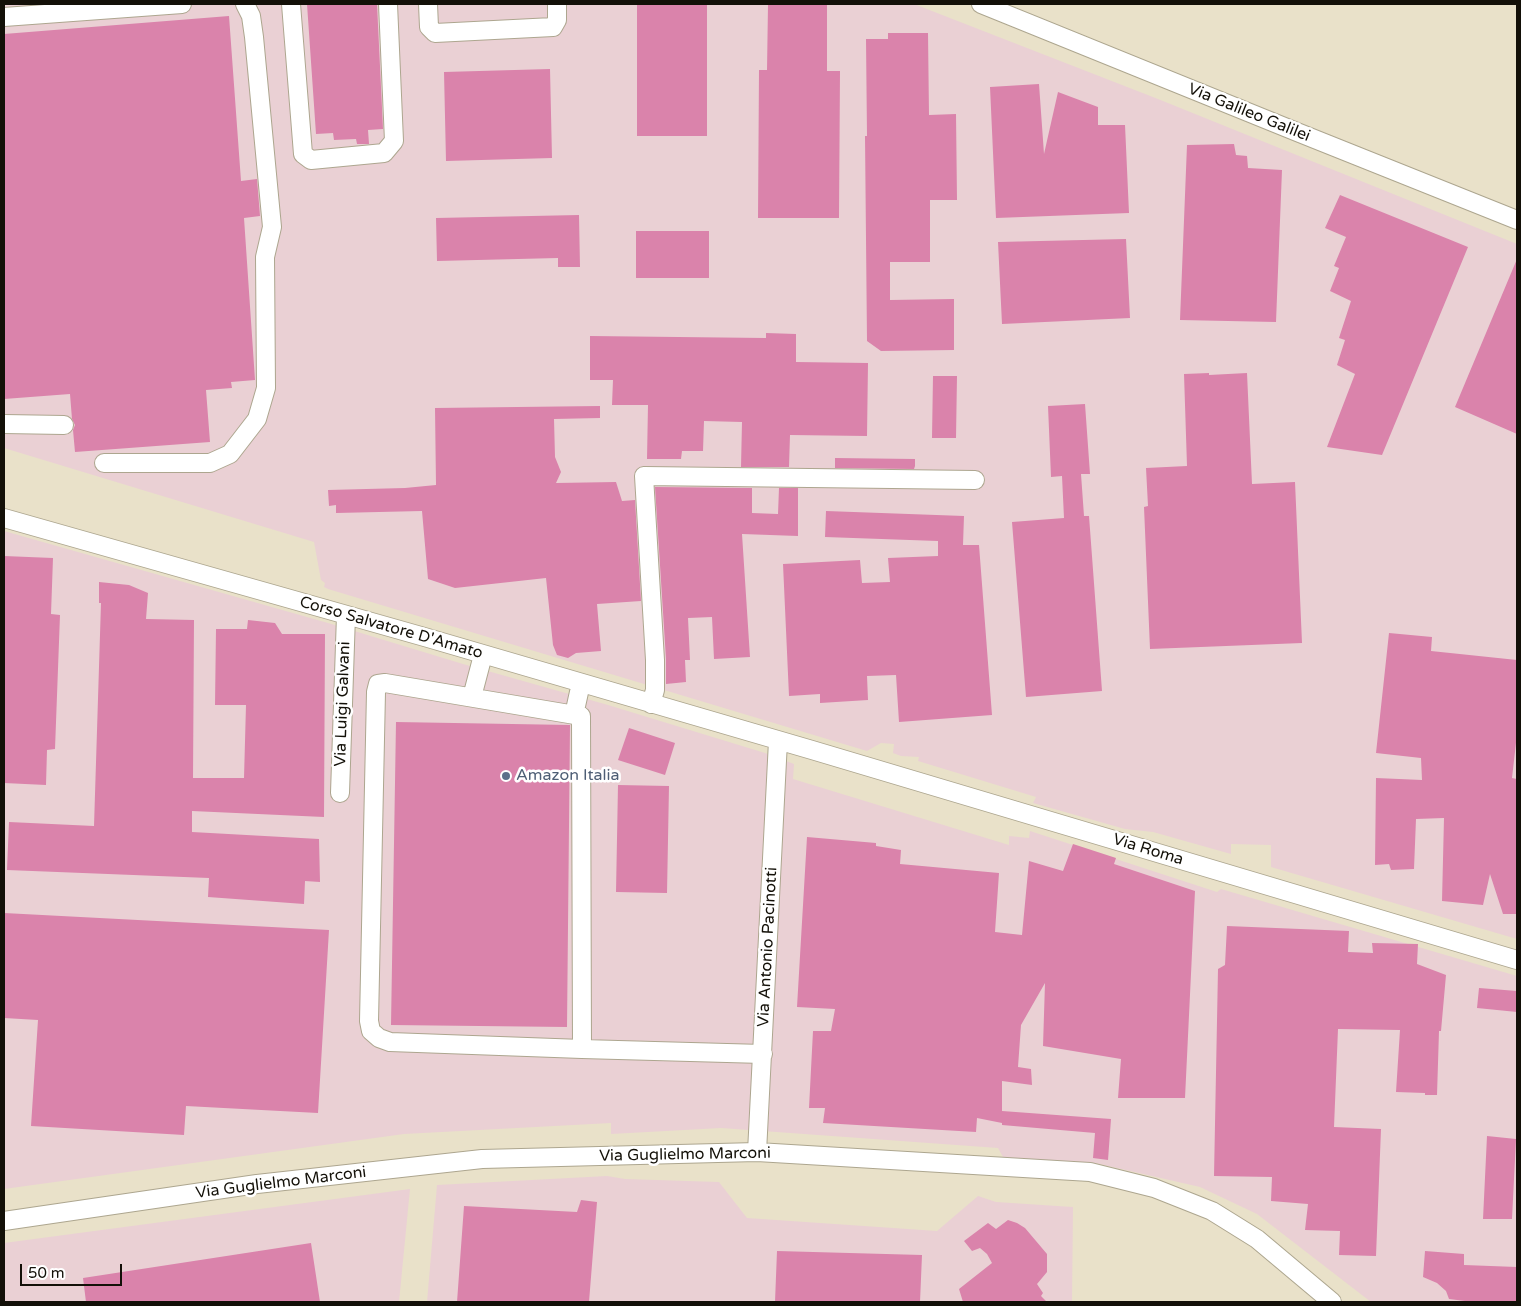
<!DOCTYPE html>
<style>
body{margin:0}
#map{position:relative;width:1521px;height:1306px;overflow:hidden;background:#e9e1c9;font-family:"Varela Round",sans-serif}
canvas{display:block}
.frame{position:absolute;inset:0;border:5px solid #131008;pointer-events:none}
.scale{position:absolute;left:20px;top:1264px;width:102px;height:22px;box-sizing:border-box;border:2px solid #131008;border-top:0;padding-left:6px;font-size:15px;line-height:18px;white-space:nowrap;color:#131008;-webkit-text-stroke:4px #fff;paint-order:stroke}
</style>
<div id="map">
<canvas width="1521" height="1306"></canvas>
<div class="frame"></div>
<div class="scale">50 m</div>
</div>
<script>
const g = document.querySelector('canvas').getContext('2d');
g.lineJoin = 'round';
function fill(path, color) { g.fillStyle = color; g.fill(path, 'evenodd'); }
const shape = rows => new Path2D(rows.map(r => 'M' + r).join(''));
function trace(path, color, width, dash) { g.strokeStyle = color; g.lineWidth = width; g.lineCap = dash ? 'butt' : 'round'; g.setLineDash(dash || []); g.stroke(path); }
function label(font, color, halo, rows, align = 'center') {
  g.font = font + ' "Varela Round",sans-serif'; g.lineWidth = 5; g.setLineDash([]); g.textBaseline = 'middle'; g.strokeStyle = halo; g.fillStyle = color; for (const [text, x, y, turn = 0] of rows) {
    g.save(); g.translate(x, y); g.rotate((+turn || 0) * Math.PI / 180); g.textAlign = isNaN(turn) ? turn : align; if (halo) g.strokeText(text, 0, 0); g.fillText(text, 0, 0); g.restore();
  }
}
const industrial = shape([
 [4,4,914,4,1158,99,1517,244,1517,939,1271,867,1271,845,1231,844,1231,854,1153,832,1125,829,1033,803,1036,797,918,761,919,757,901,756,893,753,894,744,881,743,867,751,328,589,324,587,325,583,321,580,314,542,4,448],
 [4,531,328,623,463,664,608,705,765,753,794,764,793,779,1009,845,1009,836,1029,838,1030,831,1217,892,1221,889,1517,976,1517,1302,1371,1302,1257,1214,1200,1187,1095,1163,1093,1170,1003,1157,998,1148,721,1128,611,1134,611,1123,404,1134,4,1189],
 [607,1176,625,1179,719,1182,747,1218,937,1231,978,1196,996,1202,1073,1207,1072,1302,427,1302,437,1185],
 [410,1189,399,1302,4,1302,4,1243]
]);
const building = shape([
 [307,4,377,4,383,129,368,130,369,144,357,144,356,139,334,140,333,133,316,134],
 [637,4,707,4,707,136,637,136],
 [768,5,827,5,827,71,840,71,839,218,758,218,759,70,767,70],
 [229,16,241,181,257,179,260,216,244,218,255,380,231,382,232,388,206,390,210,442,75,452,73,430,75,425,72,419,70,394,4,399,4,34],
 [888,33,928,33,929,115,956,114,957,200,930,200,930,262,890,262,890,300,954,299,954,350,881,351,867,341,865,136,867,136,866,39,888,39],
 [550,69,552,158,446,161,444,72],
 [1039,84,1044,154,1058,92,1098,107,1098,125,1125,125,1129,213,996,218,990,87],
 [1234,144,1236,155,1247,156,1248,168,1282,170,1276,322,1180,320,1187,145],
 [1340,195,1468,247,1382,455,1327,447,1355,374,1337,365,1345,340,1339,338,1351,301,1330,291,1339,268,1334,266,1346,237,1325,228],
 [579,215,580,267,558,267,558,258,437,261,436,218],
 [636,231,709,231,709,278,636,278],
 [1126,239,1130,318,1002,324,998,242],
 [1517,259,1517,434,1455,407],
 [766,333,796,334,796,362,868,363,867,436,790,435,789,467,741,467,742,422,704,421,703,451,682,451,681,459,647,459,648,405,612,405,613,380,590,380,590,336,766,338],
 [1209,373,1209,375,1247,373,1252,484,1295,482,1302,643,1150,649,1144,507,1148,506,1146,468,1187,466,1184,374],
 [933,376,957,376,956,438,932,438],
 [1085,404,1090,474,1081,474,1084,516,1089,516,1102,691,1026,697,1012,522,1064,518,1062,476,1051,477,1048,406],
 [600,406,600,418,554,419,555,457,561,472,556,483,616,482,622,501,635,500,641,601,597,604,601,651,576,653,568,658,557,655,553,645,546,578,455,588,428,579,422,511,336,513,336,505,329,506,328,490,405,488,436,485,435,408],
 [835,458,915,459,915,466,914,469,835,468],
 [655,487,752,488,752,513,778,514,779,488,798,488,798,536,742,534,750,657,714,659,712,617,688,618,690,660,685,660,686,682,666,684,666,659],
 [826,511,964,516,963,545,979,545,992,715,899,722,896,675,867,676,868,700,820,703,820,694,789,696,783,564,860,560,862,583,890,582,888,558,938,556,938,541,825,537],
 [4,556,53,558,51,614,60,615,55,749,47,750,46,785,4,783],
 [99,582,129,585,148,593,146,619,194,620,193,778,244,778,246,705,215,705,216,629,247,629,248,620,275,623,282,634,325,634,324,817,192,811,192,832,319,839,320,882,305,881,304,904,208,897,209,878,7,870,9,822,94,826,101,603,99,603],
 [1389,633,1432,637,1431,651,1517,660,1517,734,1512,778,1517,779,1517,914,1503,914,1490,874,1483,905,1442,901,1444,818,1416,819,1414,869,1391,870,1389,864,1375,865,1376,778,1422,780,1421,758,1376,753],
 [396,722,570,725,567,1027,391,1025],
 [629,728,675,743,665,775,618,760],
 [618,785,669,786,667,893,616,892],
 [807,837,876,843,876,846,901,850,900,864,999,873,995,932,1022,935,1029,861,1063,871,1073,844,1116,858,1114,864,1195,891,1185,1098,1118,1098,1121,1059,1043,1046,1045,983,1021,1025,1018,1067,1031,1069,1032,1085,1002,1081,1002,1111,1111,1119,1108,1160,1093,1158,1095,1133,1002,1125,1002,1123,977,1118,976,1132,823,1123,825,1108,809,1108,813,1031,831,1031,835,1009,797,1007],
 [4,913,329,930,318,1113,186,1106,184,1135,31,1126,38,1020,4,1018],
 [1227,926,1349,931,1348,952,1373,953,1372,943,1418,944,1417,964,1446,975,1441,1031,1439,1031,1437,1095,1425,1095,1425,1093,1396,1092,1400,1030,1338,1029,1334,1127,1381,1129,1376,1256,1339,1255,1340,1231,1305,1230,1308,1204,1271,1201,1272,1177,1214,1176,1218,969,1225,965],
 [1479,988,1517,991,1517,1012,1477,1008],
 [1487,1136,1516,1139,1512,1219,1483,1219],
 [581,1200,597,1202,589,1302,457,1302,464,1206,577,1212],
 [1008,1220,1017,1223,1025,1228,1047,1254,1047,1272,1037,1284,1043,1293,1041,1296,1047,1302,963,1302,959,1289,992,1263,987,1254,980,1248,972,1251,964,1241,988,1223,996,1229],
 [311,1243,320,1302,86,1302,83,1278],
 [777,1251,922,1255,920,1302,775,1302],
 [1425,1251,1464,1254,1464,1265,1517,1267,1517,1302,1473,1302,1449,1299,1446,1291,1437,1283,1423,1277]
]);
const minor = shape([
 [291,4,303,154,311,160,384,153,394,141,388,4],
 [428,4,429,27,435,33,553,27,557,20,557,4],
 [981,4,1297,132,1517,220],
 [4,17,182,4],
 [4,424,64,425],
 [104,463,210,463,230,454,257,419,266,388,265,257,272,227,254,37,251,16,245,4],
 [4,518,428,638,812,750,1517,960],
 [472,697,483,655],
 [651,704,655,690,655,660,644,476,975,480],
 [574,715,581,683],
 [340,793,346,615],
 [582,1049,390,1042,379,1038,371,1031,369,1021,376,692,378,684,385,683,581,716,582,1049,763,1054],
 [757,1152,778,741],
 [4,1221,257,1184,482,1159,757,1152,1090,1172,1154,1188,1212,1211,1257,1239,1332,1302]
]);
const markers = [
 [506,776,5,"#5c6f8a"]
];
const streetNames = [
 ["Via Galileo Galilei",1249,113,22],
 ["Corso Salvatore D'Amato",391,628,16],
 ["Via Luigi Galvani",343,704,-88],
 ["Via Roma",1148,850,17],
 ["Via Antonio Pacinotti",768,947,-87],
 ["Via Guglielmo Marconi",685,1155,-1],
 ["Via Guglielmo Marconi",281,1183,-7]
];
const serviceNames = [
 ["Amazon Italia",516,776]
];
fill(industrial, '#ead0d4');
fill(building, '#da83ab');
trace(minor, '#ada68f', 20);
trace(minor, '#fff', 18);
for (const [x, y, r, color] of markers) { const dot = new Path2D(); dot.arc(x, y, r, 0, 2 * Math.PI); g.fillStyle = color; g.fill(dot); trace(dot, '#fff', 2); }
label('16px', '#131008', '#fff', streetNames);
label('16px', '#4e5e75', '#fff', serviceNames, 'left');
</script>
